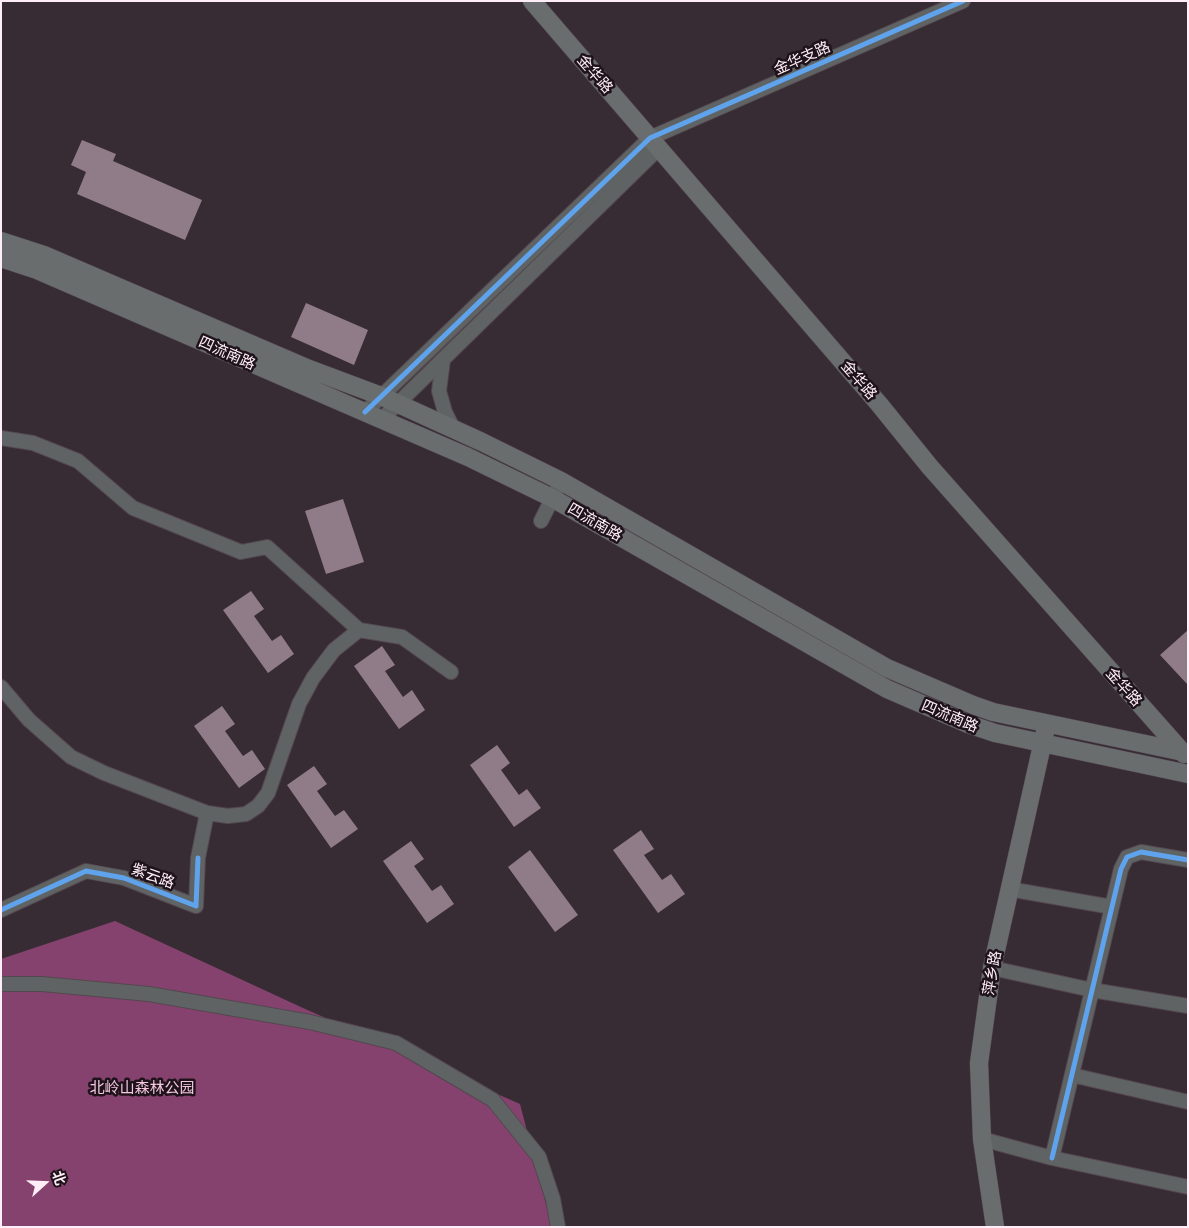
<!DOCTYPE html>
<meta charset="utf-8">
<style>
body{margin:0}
#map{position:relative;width:1189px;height:1228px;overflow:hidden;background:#382c34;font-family:Barlow,"Noto Sans SC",sans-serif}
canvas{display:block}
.frame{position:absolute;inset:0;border:2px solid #ffeef8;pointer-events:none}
.north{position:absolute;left:20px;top:1158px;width:50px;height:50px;-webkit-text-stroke:4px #1e131a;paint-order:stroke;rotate:70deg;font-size:14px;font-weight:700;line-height:20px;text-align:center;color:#ffeef8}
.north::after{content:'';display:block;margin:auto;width:18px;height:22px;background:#ffeef8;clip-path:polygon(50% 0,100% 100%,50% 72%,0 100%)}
</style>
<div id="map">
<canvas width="1189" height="1228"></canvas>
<div class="frame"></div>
<div class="north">北</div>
</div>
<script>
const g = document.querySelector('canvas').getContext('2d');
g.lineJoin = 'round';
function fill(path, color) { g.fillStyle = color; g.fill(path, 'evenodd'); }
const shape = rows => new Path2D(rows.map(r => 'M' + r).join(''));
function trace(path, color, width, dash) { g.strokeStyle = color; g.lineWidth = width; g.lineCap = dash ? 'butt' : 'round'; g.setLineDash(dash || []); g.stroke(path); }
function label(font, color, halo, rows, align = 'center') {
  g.font = font + ' Barlow,"Noto Sans SC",sans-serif'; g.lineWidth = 5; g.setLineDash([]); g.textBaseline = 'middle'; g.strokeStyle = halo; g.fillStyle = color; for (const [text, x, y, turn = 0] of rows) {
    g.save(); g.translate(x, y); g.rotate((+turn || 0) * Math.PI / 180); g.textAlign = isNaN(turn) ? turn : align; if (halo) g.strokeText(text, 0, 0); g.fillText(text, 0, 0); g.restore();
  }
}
const forest = shape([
 [115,921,303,1008,520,1104,552,1227,1,1227,1,959]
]);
const building = shape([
 [82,140,116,154,113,161,202,200,185,240,77,194,86,172,71,165],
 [306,303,368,330,354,365,291,337],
 [343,499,364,562,326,574,305,511],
 [251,591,264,609,254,616,272,641,281,635,294,654,268,673,223,610],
 [1188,630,1188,685,1160,655],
 [382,646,395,665,385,671,403,697,412,690,425,710,399,729,354,666],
 [222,706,235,724,225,731,243,756,252,750,265,769,239,788,194,726],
 [497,745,510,763,501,770,519,795,527,789,541,808,514,827,470,765],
 [314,766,327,784,317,791,335,816,344,810,358,829,331,848,287,785],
 [641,830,654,849,644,855,662,880,671,874,685,894,658,913,613,850],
 [411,841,424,859,414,866,432,891,441,885,454,904,427,923,383,861],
 [530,850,578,915,555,932,508,867]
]);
const minor = shape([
 [443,360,439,391,445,412,453,428],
 [365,412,650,138,963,1],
 [382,419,659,148],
 [1,438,33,443,78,461,133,508,241,552,267,547,359,630,402,637,451,672],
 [541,521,561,481],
 [1,687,29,720,71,757,104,773,207,813,228,816,246,814,258,806,268,793,299,704,313,678,334,650,359,630],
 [1009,889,1112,907],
 [1,910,86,871,124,878,196,906,198,858,207,813],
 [992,968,1092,990,1188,1006],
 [1,984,42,984,149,994,310,1022,396,1043,493,1100,539,1157,553,1199,558,1227],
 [1072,1075,1188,1102],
 [982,1139,1052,1158,1188,1187],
 [1052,1158,1121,869,1127,857,1141,852,1188,860]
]);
const major = shape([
 [532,1,879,404,930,467,1184,754],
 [1,241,44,255,309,369,381,396,482,442,561,481,887,668,973,705,993,712,1188,753],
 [1,258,37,270,468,457,552,498,887,689,968,724,995,733,1188,774],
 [995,1227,982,1139,979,1063,992,968,1045,732]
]);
const cycleway = shape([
 [365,412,650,138,963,1],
 [1,910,86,871,124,878,196,906,198,858],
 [1052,1158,1121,869,1127,857,1141,852,1188,860]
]);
const streetNames = [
 ["金华支路",802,58,-24],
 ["金华路",595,74,49],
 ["四流南路",227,353,24],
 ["金华路",859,380,49],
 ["四流南路",595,522,30],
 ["金华路",1124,687,48],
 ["四流南路",950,716,23],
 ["紫云路",153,876,20],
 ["萍乡路",992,973,-80]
];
const parkNames = [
 ["北岭山森林公园",142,1088]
];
fill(forest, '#86426e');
fill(building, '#907b88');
trace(minor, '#53484f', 16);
trace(major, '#53484f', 19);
trace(minor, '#606364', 14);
trace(major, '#6a6d6e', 18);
trace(cycleway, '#60a3ed', 5);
label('15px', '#ffeef8', '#1e131a', streetNames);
label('15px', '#f4c7e1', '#1e131a', parkNames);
</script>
